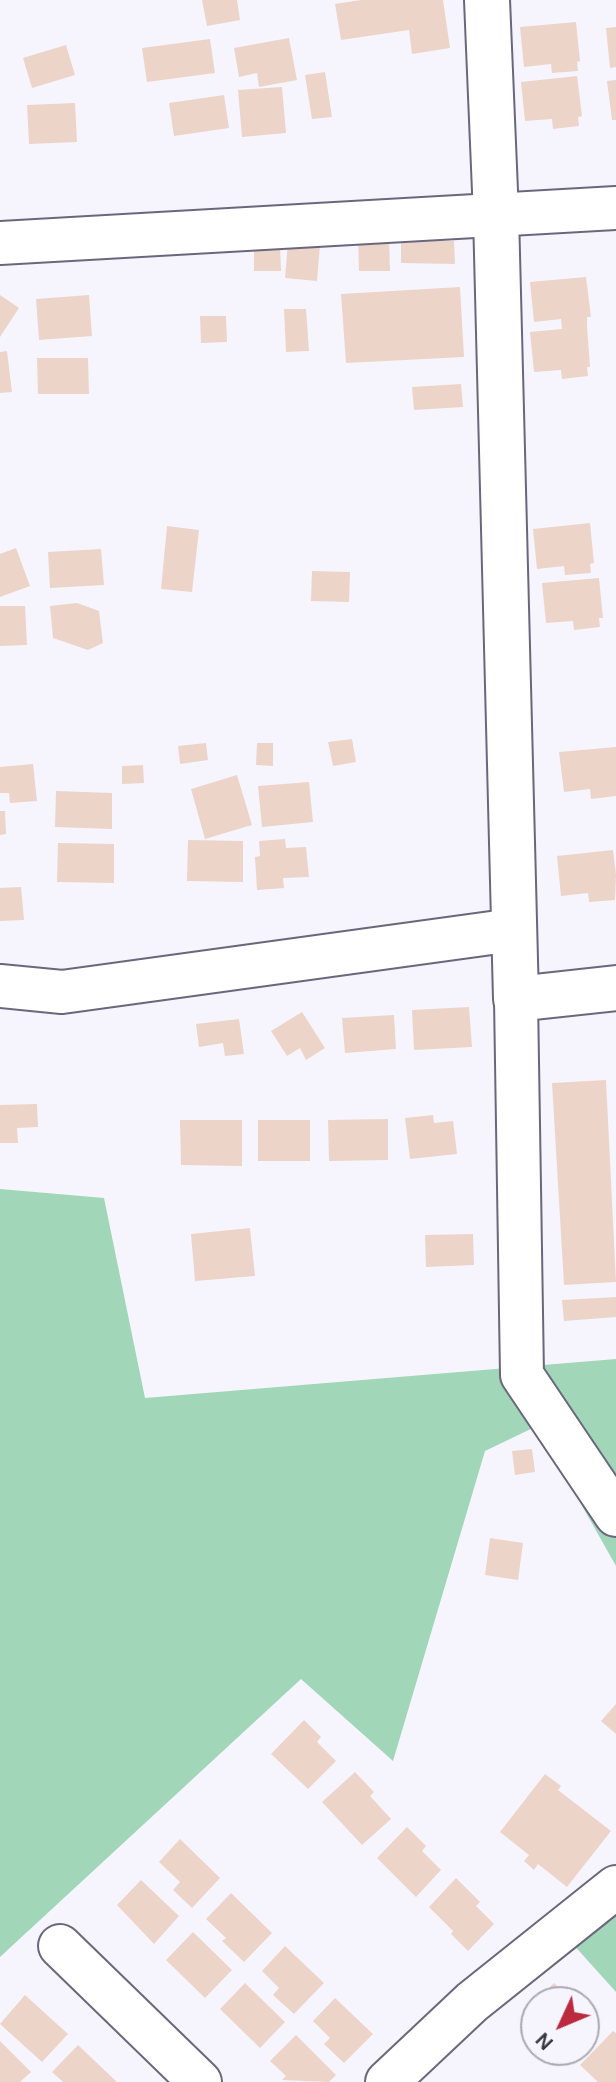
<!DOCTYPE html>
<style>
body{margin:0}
#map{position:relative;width:616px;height:2082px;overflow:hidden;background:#f6f5fe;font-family:Karla,sans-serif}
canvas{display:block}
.north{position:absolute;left:520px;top:1986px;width:80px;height:80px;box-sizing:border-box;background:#f6f5fe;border:2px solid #aaa9b2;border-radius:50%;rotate:226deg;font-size:22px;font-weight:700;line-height:32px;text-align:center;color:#393741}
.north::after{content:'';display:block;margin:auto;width:28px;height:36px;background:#bb2a3d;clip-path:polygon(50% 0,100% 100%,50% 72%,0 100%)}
</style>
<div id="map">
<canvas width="616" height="2082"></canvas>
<div class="north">N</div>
</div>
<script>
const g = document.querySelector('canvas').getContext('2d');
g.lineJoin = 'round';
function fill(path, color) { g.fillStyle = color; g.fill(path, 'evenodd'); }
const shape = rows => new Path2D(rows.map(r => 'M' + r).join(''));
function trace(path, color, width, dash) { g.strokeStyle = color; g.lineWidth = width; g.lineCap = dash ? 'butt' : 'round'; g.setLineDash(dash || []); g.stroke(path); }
const green = shape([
 [0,1189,104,1198,145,1398,616,1359,616,1566,537,1426,485,1451,393,1761,301,1679,0,1957],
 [616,1868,616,1992,562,1932]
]);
const building = shape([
 [202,0,237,0,240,20,207,26],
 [361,0,443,0,450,48,412,54,409,30,341,40,335,4],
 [576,22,580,61,577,62,578,71,552,73,551,64,524,67,520,27],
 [616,27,616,67,610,68,606,28],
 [289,38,297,80,259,87,257,73,239,77,234,48],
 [210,39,215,73,147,82,142,48],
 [66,45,75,75,32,88,23,58],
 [325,72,332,117,312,119,305,75],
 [577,76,582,116,578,117,579,126,553,129,552,119,525,121,521,82],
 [616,80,616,120,612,120,607,81],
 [282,87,286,133,242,137,238,90],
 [224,95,229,128,174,136,169,103],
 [75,103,77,142,29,144,27,105],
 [389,237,390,271,359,271,358,238],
 [401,241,454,241,455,264,401,263],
 [288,242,320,245,317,281,285,278],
 [280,244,281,271,254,271,254,245],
 [586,277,591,317,587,317,587,326,590,367,587,367,588,376,562,379,561,370,534,372,530,332,562,329,561,319,534,322,530,282],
 [460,287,464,357,346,363,341,294],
 [0,295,19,308,0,337],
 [89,295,92,336,39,340,36,299],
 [284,309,306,309,309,351,286,352],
 [200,316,226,316,227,342,201,343],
 [7,351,12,392,0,393,0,352],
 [37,358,88,358,89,394,38,394],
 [461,384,463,407,414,410,412,387],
 [590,523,594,563,590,564,591,573,565,575,564,566,537,569,533,529],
 [167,526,199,530,192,592,161,589],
 [16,548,30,586,0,597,0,554],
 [101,549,104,585,50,588,48,552],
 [312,571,350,572,349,602,311,601],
 [599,578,603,618,599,618,600,627,574,630,573,621,546,623,542,583],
 [77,603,99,611,103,643,88,650,53,638,50,606],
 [0,606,25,606,27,645,0,646],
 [352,739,356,762,333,766,328,742],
 [206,743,208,760,180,764,178,746],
 [257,743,273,743,273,766,256,765],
 [616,747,616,796,591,799,590,789,564,792,559,752],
 [33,764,37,801,10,803,9,793,0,793,0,767],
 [143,765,144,783,122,784,122,766],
 [237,775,252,825,205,839,191,789],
 [309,782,313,822,262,827,258,786],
 [56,791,112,793,112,829,55,827],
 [0,811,5,811,6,834,0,835],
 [285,839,286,848,306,847,309,877,283,878,284,888,257,890,255,857,260,856,259,841],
 [188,840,243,841,243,882,187,881],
 [58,843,114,844,114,883,57,882],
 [613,850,616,875,615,900,589,902,588,893,561,896,557,856],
 [21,887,24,920,0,921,0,888],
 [469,1007,472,1047,414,1050,412,1010],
 [302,1012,325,1048,306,1060,300,1048,287,1056,271,1031],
 [394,1015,396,1049,345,1053,342,1018],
 [239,1019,244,1054,225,1056,223,1043,199,1047,196,1024],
 [606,1080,616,1282,564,1285,552,1083],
 [37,1104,38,1127,17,1128,18,1143,0,1143,0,1105],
 [433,1115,434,1123,453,1121,457,1154,410,1159,405,1118],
 [388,1119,388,1160,329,1161,328,1120],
 [180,1120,242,1120,242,1166,181,1165],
 [258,1120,310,1120,310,1161,258,1161],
 [250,1228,255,1276,195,1281,191,1234],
 [473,1234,474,1265,426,1267,425,1235],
 [616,1297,616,1317,564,1321,562,1300],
 [532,1449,535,1472,515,1475,512,1451],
 [490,1538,523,1543,518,1580,485,1575],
 [616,1704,616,1734,601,1721],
 [304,1720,321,1737,317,1742,336,1761,308,1789,271,1754],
 [355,1772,374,1792,370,1796,391,1819,362,1845,322,1802],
 [545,1774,561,1786,558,1790,611,1831,567,1887,538,1864,534,1870,524,1861,529,1855,500,1832],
 [407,1827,426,1846,422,1851,441,1870,416,1897,377,1858],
 [180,1839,220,1878,192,1908,173,1890,180,1882,159,1862],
 [456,1878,480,1902,476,1906,494,1924,468,1951,451,1934,453,1931,429,1907],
 [141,1880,179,1916,154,1944,117,1905],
 [231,1893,272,1933,244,1962,222,1941,226,1938,206,1919],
 [193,1932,232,1970,205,1998,166,1960],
 [285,1946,324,1983,294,2014,273,1995,279,1988,262,1971],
 [245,1983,285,2022,260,2048,220,2009],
 [554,1983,574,2002,536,2002,536,2015,529,2008],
 [25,1995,68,2034,42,2062,0,2024],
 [335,1998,373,2034,344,2063,324,2044,330,2038,313,2021],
 [613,2031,616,2033,616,2082,598,2082,580,2065],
 [296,2035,336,2075,329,2082,282,2080,286,2076,270,2061],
 [0,2041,31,2072,20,2082,0,2082],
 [78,2045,117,2082,63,2082,52,2072]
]);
const minor = shape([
 [0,243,616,208],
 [0,986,62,992,513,930],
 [516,999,522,1375,616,1515],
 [60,1946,200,2082],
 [387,2082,472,2002,616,1887]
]);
const tertiary = shape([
 [487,0,496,215,516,999,616,988]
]);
fill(green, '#a1d6b8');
fill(building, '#edd4c8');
trace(minor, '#6a677c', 46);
trace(tertiary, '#6a677c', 48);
trace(minor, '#fff', 42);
trace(tertiary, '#fff', 44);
</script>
